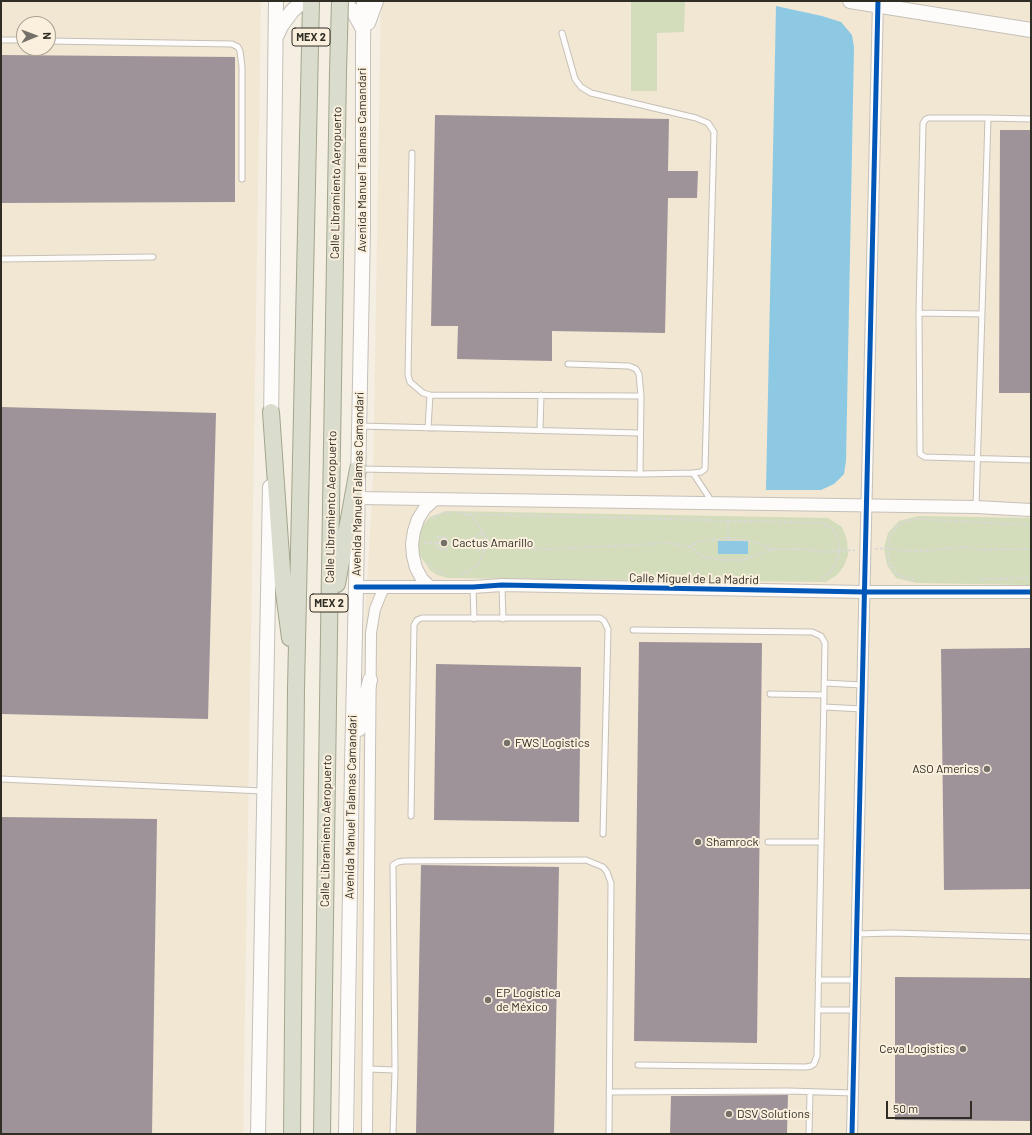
<!DOCTYPE html>
<meta charset="utf-8">
<style>
body{margin:0}
#map{position:relative;width:1032px;height:1135px;overflow:hidden;background:#f4eee3;font-family:Barlow,sans-serif}
canvas{display:block}
.frame{position:absolute;inset:0;border:2px solid #302d25;pointer-events:none}
.north{position:absolute;left:16px;top:16px;width:40px;height:40px;box-sizing:border-box;background:#faf0dd;border:1px solid #a9a293;border-radius:50%;rotate:89deg;font-size:11px;font-weight:700;line-height:16px;text-align:center;color:#302d25}
.north::after{content:'';display:block;margin:auto;width:14px;height:18px;background:#757168;clip-path:polygon(50% 0,100% 100%,50% 72%,0 100%)}
.scale{position:absolute;left:886px;top:1101px;width:86px;height:18px;box-sizing:border-box;border:2px solid #302d25;border-top:0;padding-left:5px;font-size:12px;line-height:14px;white-space:nowrap;color:#302d25;-webkit-text-stroke:3px #faf0dd;paint-order:stroke}
</style>
<div id="map">
<canvas width="1032" height="1135"></canvas>
<div class="frame"></div>
<div class="north">N</div>
<div class="scale">50 m</div>
</div>
<script>
const g = document.querySelector('canvas').getContext('2d');
g.lineJoin = 'round';
function fill(path, color) { g.fillStyle = color; g.fill(path, 'evenodd'); }
const shape = rows => new Path2D(rows.map(r => 'M' + r).join(''));
function trace(path, color, width, dash) { g.strokeStyle = color; g.lineWidth = width; g.lineCap = dash ? 'butt' : 'round'; g.setLineDash(dash || []); g.stroke(path); }
function label(font, color, halo, rows, align = 'center') {
  g.font = font + ' Barlow,sans-serif'; g.lineWidth = 4; g.setLineDash([]); g.textBaseline = 'middle'; g.strokeStyle = halo; g.fillStyle = color; for (const [text, x, y, turn = 0] of rows) {
    g.save(); g.translate(x, y); g.rotate((+turn || 0) * Math.PI / 180); g.textAlign = isNaN(turn) ? turn : align; if (halo) g.strokeText(text, 0, 0); g.fillText(text, 0, 0); g.restore();
  }
}
const built = shape([
 [1,1,261,1,243,1134,1,1134],
 [24,24,48,24,48,48,24,48],
 [381,1,1031,1,1031,1134,355,1134,364,633,373,481]
]);
const green = shape([
 [631,2,685,2,684,32,657,33,657,91,631,91],
 [446,511,828,518,842,527,847,540,848,555,844,566,837,575,826,582,448,578,437,575,430,570,419,554,417,545,418,536,422,526,430,517],
 [918,516,1031,518,1031,585,917,583,896,578,887,565,884,548,888,533,899,521]
]);
const water = shape([
 [776,6,822,16,841,22,852,35,854,47,846,461,844,474,834,484,821,490,766,490],
 [718,541,748,541,748,554,718,554]
]);
const building = shape([
 [1,55,235,57,235,202,1,203],
 [435,115,669,119,668,171,698,171,697,198,668,198,665,333,552,331,552,361,457,359,458,326,431,326],
 [1000,130,1031,130,1031,393,999,393],
 [1,407,216,413,208,719,1,714],
 [639,642,762,643,757,1043,634,1041],
 [1031,648,1031,889,944,890,941,649],
 [436,664,581,667,579,822,434,820],
 [1,817,157,819,152,1134,1,1134],
 [421,865,559,867,554,1134,416,1134],
 [895,977,1031,978,1031,1121,895,1120],
 [788,1095,787,1134,670,1134,671,1096]
]);
const path = shape([
 [458,512,464,514,473,518,479,525,483,533,485,542,484,551,481,560,475,567,468,572,461,575],
 [464,514,821,523,828,526,834,531,838,541,840,550,836,563,832,570,825,577,821,579],
 [433,518,444,513,450,512],
 [483,533,489,544,484,551,461,544,483,533],
 [438,537,447,537,447,549,438,549,438,537],
 [728,539,728,521],
 [424,543,461,544],
 [489,544,503,548,550,549,669,543,689,547,704,557,721,560,742,560,774,549,802,549,824,552,855,550],
 [689,547,700,541,728,539,742,540,754,542,773,549],
 [875,549,888,548,906,551,926,551,962,547,982,550,1003,549,1031,549],
 [428,563,433,569,445,575],
 [980,579,1031,578],
 [914,580,898,575,889,563,888,548,890,535,897,526,905,522,917,519,1031,525]
]);
const service = shape([
 [1,40,24,40],
 [48,41,232,44,238,47,240,51,242,67,242,179],
 [988,118,929,118,926,119,923,123,919,313,920,454,925,457,1031,460],
 [412,153,408,375,410,382,423,393,430,395,641,396],
 [1,259,153,257],
 [919,313,982,314],
 [568,364,629,366,636,369,639,374,641,396,640,474],
 [359,426,640,433],
 [428,428,430,395],
 [540,430,541,395],
 [359,469,640,474,693,473,701,472,705,469,714,132,708,123,696,118,591,93,581,87,575,79,562,33],
 [693,473,712,502],
 [976,506,988,118,1031,119],
 [502,586,503,619],
 [473,587,474,619],
 [633,630,812,632,821,636,825,643,817,1056,814,1064,811,1066,806,1067,638,1065],
 [825,683,862,685],
 [770,694,824,695],
 [824,707,862,709],
 [1,779,263,791],
 [411,816,414,625,417,620,422,618,600,618,604,621,608,629,603,834],
 [768,842,821,842],
 [857,934,892,933,1031,937],
 [818,980,856,980],
 [818,1010,855,1010],
 [368,1069,395,1070],
 [609,1092,789,1091,853,1093],
 [393,1134,395,1070,393,865,398,862,404,861,586,860,603,867,607,872,611,883,609,1134],
 [809,1134,810,1092]
]);
const minor = shape([
 [367,1134,371,633,375,609,384,587],
 [852,1134,878,1]
]);
const tertiary = shape([
 [358,498,976,507,1031,510],
 [356,587,473,587,502,585,864,592,1031,592],
 [430,587,422,579,416,568,413,556,412,544,414,531,418,519,425,508,434,500]
]);
const secondary = shape([
 [340,1,348,6,353,11,363,29],
 [850,1,1031,30],
 [368,23,376,1],
 [277,35,281,26,292,11,300,4,308,1],
 [271,423,276,1],
 [359,729,370,680],
 [258,1134,270,487],
 [346,1134,352,767,356,587,363,228,363,41,364,1]
]);
const trunk = shape([
 [271,412,283,585,290,638],
 [337,584,358,469],
 [292,1134,296,688,311,1],
 [322,1134,329,633,338,72]
]);
const trunkBridge = shape([
 [338,72,340,1]
]);
const cycleway = shape([
 [356,587,473,587,502,585,864,592,1031,592],
 [852,1134,878,1]
]);
const markers = [
 [444,543,4,"#757168"],
 [507,743,4,"#757168"],
 [987,769,4,"#757168"],
 [698,842,4,"#757168"],
 [488,1000,4,"#757168"],
 [963,1049,4,"#757168"],
 [729,1114,4,"#757168"]
];
const shields = [
 [311,37,38],
 [329,603,38]
];
const shieldNames = [
 ["MEX 2",311,37],
 ["MEX 2",329,603]
];
const streetNames = [
 ["Avenida Manuel Talamas Camandari",362,160,-90],
 ["Calle Libramiento Aeropuerto",336,183,-89],
 ["Avenida Manuel Talamas Camandari",358,484,-89],
 ["Calle Libramiento Aeropuerto",331,507,-89],
 ["Calle Miguel de La Madrid",694,579,1],
 ["Avenida Manuel Talamas Camandari",351,807,-89],
 ["Calle Libramiento Aeropuerto",326,831,-89]
];
const poiNames = [
 ["Cactus Amarillo",452,543],
 ["FWS Logistics",515,743],
 ["ASO Americs",979,769,"right"],
 ["Shamrock",706,842],
 ["EP Logística",496,993],
 ["de México",496,1007],
 ["Ceva Logistics",955,1049,"right"],
 ["DSV Solutions",737,1114]
];
fill(built, '#f1e7d3');
fill(green, '#d3dcbb');
fill(water, '#8ec9e4');
fill(building, '#9e9399');
trace(service, '#c5c0b8', 7);
trace(minor, '#c5c0b8', 12);
trace(tertiary, '#c5c0b8', 14);
trace(secondary, '#c5c0b8', 16);
trace(trunk, '#a3a58d', 18);
trace(path, '#dad9d5', 2, [3, 2]);
trace(service, '#fdfcfb', 5);
trace(minor, '#fdfcfb', 10);
trace(tertiary, '#fdfcfb', 12);
trace(secondary, '#fdfcfb', 14);
trace(trunk, '#daddce', 16);
trace(trunkBridge, '#a3a58d', 18, []);
trace(trunkBridge, '#daddce', 16);
trace(cycleway, '#0057b8', 5);
for (const [x, y, r, color] of markers) { const dot = new Path2D(); dot.arc(x, y, r, 0, 2 * Math.PI); g.fillStyle = color; g.fill(dot); trace(dot, '#faf0dd', 1.5); }
for (const [x, y, w] of shields) { const box = new Path2D(); box.roundRect(x - w / 2, y - 9, w, 18, 3); g.fillStyle = '#faf0dd'; g.fill(box); trace(box, '#302d25', 1); }
label('bold 11px', '#302d25', null, shieldNames);
label('12px', '#302d25', '#faf0dd', streetNames);
label('12px', '#302d25', '#faf0dd', poiNames, 'left');
</script>
